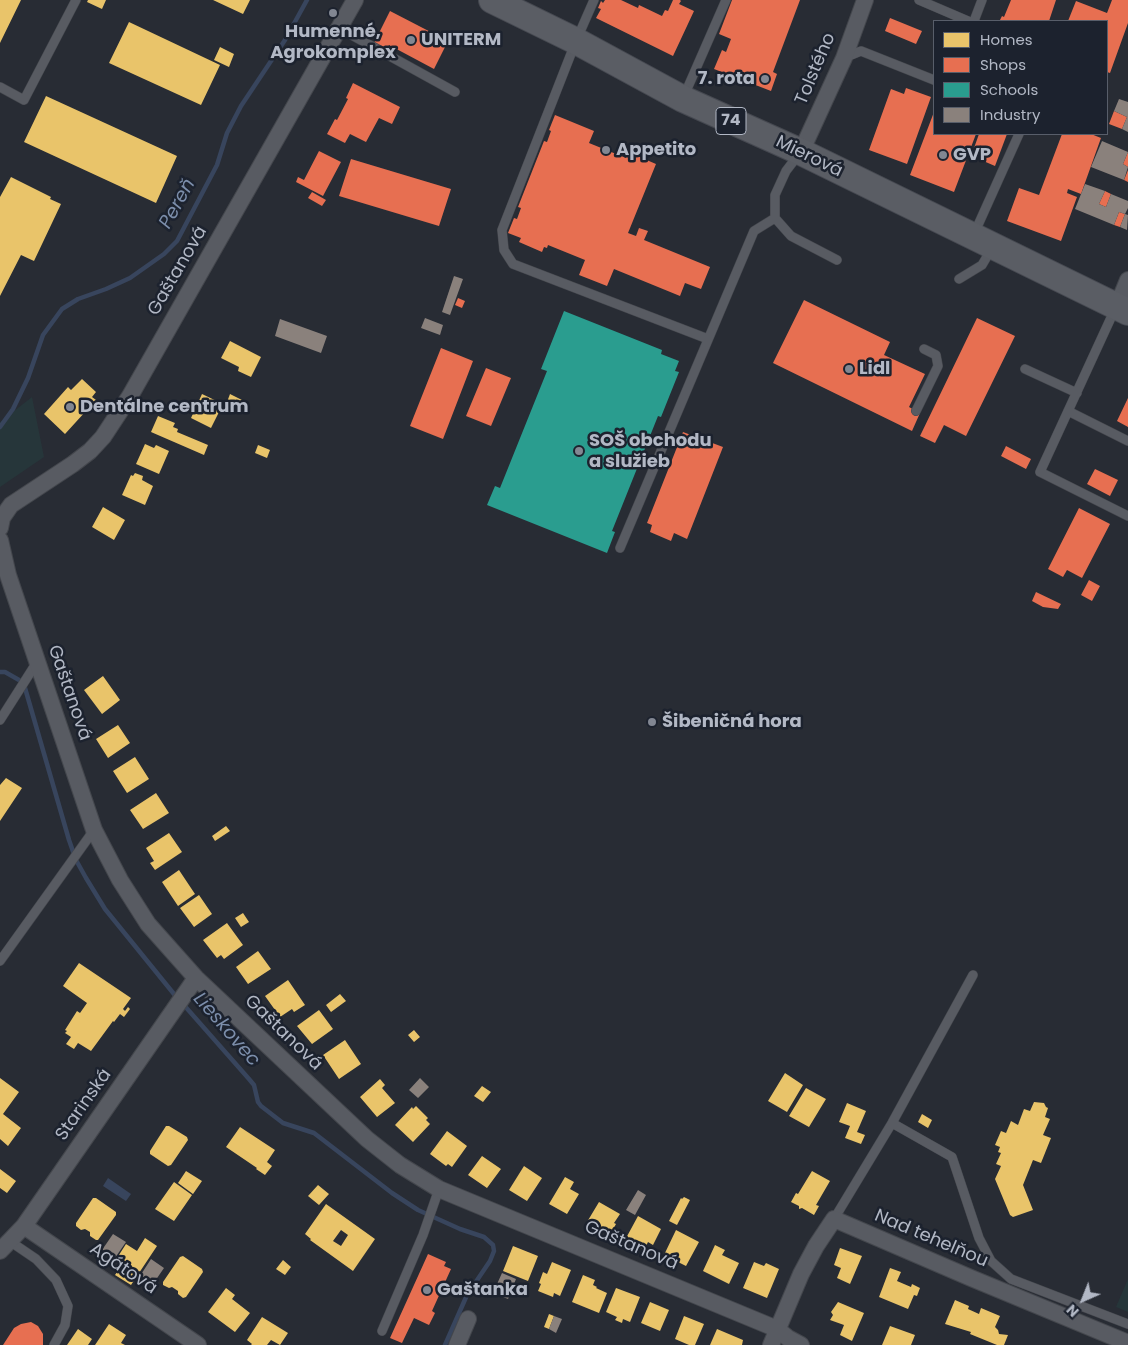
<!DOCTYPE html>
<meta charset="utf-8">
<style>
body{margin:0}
#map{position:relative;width:1128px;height:1345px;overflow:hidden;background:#282c34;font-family:Poppins,sans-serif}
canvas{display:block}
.legend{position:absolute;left:933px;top:20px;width:175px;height:115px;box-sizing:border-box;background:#1c222e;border:1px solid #585e6a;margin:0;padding:6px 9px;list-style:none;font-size:15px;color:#b2b8c5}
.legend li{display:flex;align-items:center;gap:10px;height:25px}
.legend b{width:25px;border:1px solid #585e6a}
.north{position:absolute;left:1058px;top:1275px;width:50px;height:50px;-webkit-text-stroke:4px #1c222e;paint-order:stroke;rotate:224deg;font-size:14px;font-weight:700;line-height:20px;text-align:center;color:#b2b8c5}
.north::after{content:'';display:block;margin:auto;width:18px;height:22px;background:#b2b8c5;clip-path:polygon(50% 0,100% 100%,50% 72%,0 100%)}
</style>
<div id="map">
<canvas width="1128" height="1345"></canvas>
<ul class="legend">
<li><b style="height:14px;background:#e9c46a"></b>Homes</li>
<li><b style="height:14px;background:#e76f51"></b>Shops</li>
<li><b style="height:14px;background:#2a9d8f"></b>Schools</li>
<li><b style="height:14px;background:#8a817c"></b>Industry</li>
</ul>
<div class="north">N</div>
</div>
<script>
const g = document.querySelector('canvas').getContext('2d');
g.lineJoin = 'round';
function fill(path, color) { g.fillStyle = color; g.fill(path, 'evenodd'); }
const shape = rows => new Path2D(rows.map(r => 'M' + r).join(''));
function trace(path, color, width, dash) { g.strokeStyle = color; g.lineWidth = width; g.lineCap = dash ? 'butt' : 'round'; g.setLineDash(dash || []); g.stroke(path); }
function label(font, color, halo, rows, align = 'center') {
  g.font = font + ' Poppins,sans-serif'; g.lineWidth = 5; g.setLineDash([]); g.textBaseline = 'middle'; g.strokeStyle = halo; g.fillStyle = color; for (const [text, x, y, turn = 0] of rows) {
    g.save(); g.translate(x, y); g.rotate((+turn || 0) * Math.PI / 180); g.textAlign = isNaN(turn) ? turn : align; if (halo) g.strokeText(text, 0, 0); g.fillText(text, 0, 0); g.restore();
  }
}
const green = shape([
 [32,397,44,457,0,487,0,422],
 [1128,1279,1128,1312,1116,1307]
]);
const water = shape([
 [108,1178,131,1194,126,1201,103,1186]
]);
const homes = shape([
 [0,0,21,0,0,43],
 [88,0,106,0,102,9,87,2],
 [213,0,250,0,243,14],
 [129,22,220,65,201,105,109,63],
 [220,47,234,54,229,67,214,60],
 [46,96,177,156,156,203,24,142],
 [11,177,51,197,50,199,61,204,34,261,21,255,0,296,0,197],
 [230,341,261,357,251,377,238,371,239,367,221,358],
 [82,379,96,392,92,397,96,400,65,434,44,414,68,387,71,390],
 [202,394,223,404,211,428,191,418],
 [230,394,242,400,238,407,227,402],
 [158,416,175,423,173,427,178,429,177,432,208,445,204,455,151,432],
 [145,444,154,448,156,445,169,451,159,474,136,464],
 [258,445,270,450,267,458,255,453],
 [135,473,143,476,142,480,153,486,145,505,122,495,131,475,133,476],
 [103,507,125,520,114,540,92,527],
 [103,676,120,700,102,714,84,690],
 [118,725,130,743,108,758,96,739],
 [135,757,149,779,127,793,113,771],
 [6,778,22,788,0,821,0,785],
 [156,793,169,813,143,829,130,810],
 [226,826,230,831,215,841,212,836],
 [169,833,182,852,155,870,150,863,154,861,146,848],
 [179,870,195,894,178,906,162,882],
 [199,895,212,914,194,927,180,908],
 [243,913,249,922,241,927,235,918],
 [227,923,243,945,224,959,221,955,217,958,203,940],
 [258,951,271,969,248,984,236,967],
 [79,963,131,998,123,1009,125,1011,128,1007,130,1009,124,1017,120,1014,114,1022,113,1021,91,1051,78,1043,74,1049,66,1044,71,1037,65,1033,67,1031,65,1030,77,1011,80,1013,87,1003,63,986],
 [288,980,305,1005,294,1012,292,1009,280,1017,265,996],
 [340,994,346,1001,331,1012,326,1005],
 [319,1010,333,1029,312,1044,297,1026],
 [414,1030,420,1037,414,1042,408,1035],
 [345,1040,361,1064,339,1079,323,1055],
 [785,1073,803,1085,787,1112,768,1101],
 [0,1078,19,1092,3,1114,21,1128,8,1146,0,1139],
 [380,1079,385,1085,382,1088,395,1103,377,1117,360,1097],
 [482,1086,491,1092,483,1102,474,1096],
 [806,1088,826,1099,809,1127,789,1116],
 [1034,1102,1044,1103,1046,1107,1048,1108,1045,1117,1050,1119,1043,1135,1051,1138,1041,1163,1033,1160,1023,1185,1033,1210,1013,1217,1010,1215,995,1179,1001,1166,996,1164,1001,1153,998,1152,1000,1147,995,1145,1001,1131,1006,1133,1011,1121,1018,1125,1024,1109,1030,1111],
 [847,1103,866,1111,857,1132,865,1135,861,1144,845,1138,850,1126,839,1122],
 [416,1106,428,1118,426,1120,430,1124,413,1142,395,1125,412,1107,413,1109],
 [922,1114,932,1120,928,1128,918,1122],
 [166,1126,169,1126,187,1137,188,1140,171,1165,168,1166,150,1154,150,1151],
 [240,1127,275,1150,267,1162,272,1166,265,1175,256,1169,257,1168,226,1147],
 [447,1131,467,1146,452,1167,448,1164,446,1166,430,1154],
 [482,1156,501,1169,487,1188,468,1175],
 [524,1166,542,1178,527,1201,509,1190],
 [0,1169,16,1181,7,1193,0,1188],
 [186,1171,202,1181,193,1194,178,1183],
 [812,1171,830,1181,816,1205,819,1206,814,1215,802,1208,799,1209,799,1206,791,1202,796,1193,798,1194],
 [565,1177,574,1182,570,1189,579,1194,567,1214,549,1204],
 [174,1182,192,1195,174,1221,155,1209],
 [318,1185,329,1194,319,1205,308,1196],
 [684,1197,690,1200,677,1225,669,1221,681,1198,682,1199],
 [93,1198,96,1198,116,1212,116,1215,98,1240,96,1240,90,1236,90,1232,85,1229,81,1230,76,1226,76,1223],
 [599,1202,620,1214,614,1223,616,1224,610,1235,587,1222],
 [326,1204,375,1239,353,1271,310,1240,311,1239,305,1234],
 [341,1230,348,1235,341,1246,333,1241],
 [638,1216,661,1229,653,1245,648,1242,644,1250,625,1240],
 [676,1230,699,1242,686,1266,664,1255],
 [145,1238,157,1246,131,1285,115,1275,124,1262,117,1258,126,1244,137,1251],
 [715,1245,725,1250,722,1255,739,1263,729,1284,703,1271],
 [513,1246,538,1256,528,1281,503,1271],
 [840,1248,862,1256,850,1284,837,1278,841,1268,834,1265],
 [183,1256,202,1269,203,1272,186,1297,183,1298,178,1294,178,1291,172,1287,169,1288,163,1285,163,1282,180,1257],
 [283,1260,291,1267,285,1275,276,1269],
 [552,1262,571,1270,560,1296,554,1293,553,1297,538,1291,541,1284,539,1283,543,1272,547,1274],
 [754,1262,764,1266,766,1263,779,1269,767,1298,743,1288],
 [890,1268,901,1272,897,1281,911,1287,912,1284,920,1288,917,1296,914,1295,908,1309,879,1297],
 [583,1275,595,1280,593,1285,597,1287,596,1288,607,1293,599,1313,572,1302],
 [226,1288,235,1295,232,1299,250,1313,235,1332,208,1312],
 [616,1288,640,1297,630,1322,623,1319,622,1323,615,1320,617,1317,606,1312],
 [955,1300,969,1306,968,1309,979,1314,981,1308,1000,1316,995,1327,998,1330,999,1334,1008,1335,1004,1345,997,1345,970,1334,971,1332,945,1324],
 [650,1302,669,1310,660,1331,641,1323],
 [838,1302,864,1313,852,1341,840,1335,844,1325,830,1320,833,1315,831,1312],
 [549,1314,554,1316,549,1329,544,1327],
 [684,1316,704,1324,695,1345,689,1345,675,1339],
 [262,1317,288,1333,280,1345,271,1340,267,1345,251,1345,252,1344,247,1340],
 [109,1324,126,1335,121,1343,125,1345,95,1345],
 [890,1326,915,1335,911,1345,882,1345],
 [78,1329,92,1339,88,1345,67,1345],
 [717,1329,743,1340,742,1345,710,1345]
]);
const shops = shape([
 [605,0,621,0,638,8,639,5,662,16,665,10,668,11,673,0,680,0,681,1,679,4,694,11,673,56,596,18,601,9,598,8,601,1,603,3],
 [732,0,800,0,773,72,777,74,771,91,714,69,722,50,726,52,731,39,719,34],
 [1011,0,1056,0,1049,21,1000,20,1002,16,1004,17],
 [1112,0,1128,0,1128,23,1110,73,1107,72,1107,21,1068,21,1076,1,1107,13],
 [390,11,448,41,434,69,389,45,387,50,374,43],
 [890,18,922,31,916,44,885,31],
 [353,83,400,107,392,124,379,118,366,142,350,134,345,143,327,134,335,119,337,120,348,99,346,98],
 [906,88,931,97,907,164,869,150,891,89,904,94],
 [1114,111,1127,117,1122,129,1109,124],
 [934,112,934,134,976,134,954,192,910,175],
 [555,115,594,131,589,143,626,158,628,152,656,164,628,233,636,236,639,228,648,231,644,240,710,267,701,289,685,283,680,296,614,269,607,286,579,275,585,260,548,245,547,248,544,247,542,252,519,242,521,238,508,233,514,218,517,219,521,208,518,207,544,141,547,142,551,131,549,130],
 [979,134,1007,134,995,166,981,160,984,152,974,148],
 [1062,134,1091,134,1101,138,1081,194,1068,189,1067,193,1077,197,1061,241,1007,221,1019,188,1039,195],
 [319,151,341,162,323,196,296,182,298,177,304,180],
 [1128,152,1128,167,1123,164],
 [351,159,451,189,439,226,339,196],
 [1128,170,1128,182,1124,180],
 [1105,191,1111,194,1106,207,1099,204],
 [312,192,326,200,322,206,308,198],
 [1119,212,1125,214,1120,227,1114,225],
 [458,298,465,301,462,308,455,305],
 [804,300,890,342,884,355,925,374,909,407,920,413,912,431,773,363],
 [977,318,1015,336,966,436,944,425,935,443,920,436],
 [441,348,473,361,443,439,410,426],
 [486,368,511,378,491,426,466,416],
 [1128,398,1128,427,1117,421],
 [683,432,723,447,687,539,674,533,671,541,650,532,652,525,647,523],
 [1006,446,1031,459,1026,469,1001,456],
 [1095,469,1118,480,1110,496,1087,484],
 [1079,508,1110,524,1082,578,1067,570,1063,577,1048,569],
 [1089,580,1100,586,1092,601,1081,595],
 [1036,592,1061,604,1058,609,1043,607,1032,601],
 [428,1254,446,1262,444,1266,451,1269,432,1311,435,1313,429,1325,414,1318,402,1343,390,1338],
 [31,1322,38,1326,43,1334,43,1345,3,1345,14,1328,21,1324]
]);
const schools = shape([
 [564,311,662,350,661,354,679,361,675,371,679,372,661,417,658,416,612,531,615,532,607,553,487,505,495,486,500,488,547,371,541,369]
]);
const industry = shape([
 [1119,99,1128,102,1128,132,1122,129,1127,117,1114,111],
 [1102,141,1128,152,1123,164,1128,167,1124,180,1091,167],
 [1085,184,1105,191,1099,204,1106,207,1111,194,1128,201,1128,208,1125,214,1119,212,1114,225,1075,209],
 [1125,214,1128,215,1127,230,1120,227],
 [454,276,463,279,450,315,442,312],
 [425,318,443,325,440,335,421,328],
 [280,319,327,336,321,353,275,336],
 [420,1078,429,1087,418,1098,409,1090],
 [638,1190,646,1195,635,1215,626,1210],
 [113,1234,126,1242,115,1258,102,1250],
 [151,1259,164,1268,153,1284,140,1276],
 [502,1273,516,1279,508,1299,493,1293],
 [554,1316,562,1319,556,1333,549,1329]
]);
const stream = shape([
 [0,427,13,409,28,378,43,335,62,309,78,299,106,289,130,278,164,254,177,241,217,165,227,133,241,106,285,40,307,0],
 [0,672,5,672,19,680,25,688,69,840,76,860,86,878,105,909,178,999],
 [183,1004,249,1079,254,1085,258,1102,261,1106,283,1123,314,1133,392,1193,418,1210,460,1229,484,1237,493,1245,494,1251,490,1261,467,1295,445,1345]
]);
const lane = shape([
 [594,0,576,41,502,230,504,250,513,264,708,339],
 [919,0,968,21],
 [974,21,982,0],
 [339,28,455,92],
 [844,58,861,51,934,80],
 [0,87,24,100,76,0],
 [684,96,726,0],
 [799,154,786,171,775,195,775,218,791,236,837,260],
 [974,234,1019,134],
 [959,279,982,265,992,248],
 [1115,309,1040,472,1128,516],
 [1025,369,1077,393],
 [916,411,938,366,936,355,924,349],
 [1068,411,1128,441],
 [620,548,754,231,775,218],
 [0,720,37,662],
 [0,961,94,830],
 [892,1123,952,1157,979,1238,991,1261,1011,1279,1128,1324],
 [834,1219,892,1123,973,975],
 [11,1242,36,1259,56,1280,68,1306,65,1325,54,1345],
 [382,1331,423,1235,439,1189]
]);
const street = shape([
 [801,152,844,58,865,0],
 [1117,307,1128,280],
 [0,528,2,518,11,505,73,464,90,451,103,437,130,396,355,0],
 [0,540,8,575,94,830,120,880,148,924,196,978,367,1139,400,1165,439,1189,777,1329,788,1338,801,1345],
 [24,1226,198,1345],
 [0,1251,24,1226,196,978],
 [457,1345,468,1319],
 [771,1345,801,1274,816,1246,834,1219,971,1278,1128,1343]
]);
const primary = shape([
 [492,0,576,41,683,99,801,152,1128,312]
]);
const markers = [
 [333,13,5,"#828792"],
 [411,40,5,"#828792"],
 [765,79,5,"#828792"],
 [606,150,5,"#828792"],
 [943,155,5,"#828792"],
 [849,369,5,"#828792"],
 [70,407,5,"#828792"],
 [579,451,5,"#828792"],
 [652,722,5,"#828792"],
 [427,1290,5,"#828792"]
];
const shields = [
 [731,121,30]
];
const shieldNames = [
 ["74",731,121]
];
const poiNames = [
 ["Humenné,",333,32,"center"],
 ["Agrokomplex",333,53,"center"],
 ["UNITERM",421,40],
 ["7. rota",755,79,"right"],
 ["Appetito",616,150],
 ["GVP",953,155],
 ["Lidl",859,369],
 ["Dentálne centrum",80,407],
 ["SOŠ obchodu",589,441],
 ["a služieb",589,462],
 ["Šibeničná hora",662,722],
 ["Gaštanka",437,1290]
];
const streetNames = [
 ["Tolstého",816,69,-67],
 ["Mierová",809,157,26],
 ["Gaštanová",178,271,-60],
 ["Gaštanová",69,693,71],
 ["Gaštanová",283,1033,44],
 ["Starinská",84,1105,-55],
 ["Nad tehelňou",931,1239,23],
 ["Gaštanová",631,1246,23],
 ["Agátová",123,1269,34]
];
const waterNames = [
 ["Pereň",178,204,-61],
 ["Lieskovec",226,1030,49]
];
fill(green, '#26363a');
fill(water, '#38455d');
fill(homes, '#e9c46a');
fill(shops, '#e76f51');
fill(schools, '#2a9d8f');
fill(industry, '#8a817c');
trace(stream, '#38455d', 4.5);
trace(lane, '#44474d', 10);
trace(street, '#44474d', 18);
trace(primary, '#464951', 28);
trace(lane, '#585b62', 9);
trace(street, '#585b62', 16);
trace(primary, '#5a5d64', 26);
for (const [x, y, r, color] of markers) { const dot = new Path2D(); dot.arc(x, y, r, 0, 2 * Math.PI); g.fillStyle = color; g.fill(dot); trace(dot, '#1c222e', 2); }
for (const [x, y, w] of shields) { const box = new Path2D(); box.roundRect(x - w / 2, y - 13.5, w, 27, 4); g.fillStyle = '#1c222e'; g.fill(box); trace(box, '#b2b8c5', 1); }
label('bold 16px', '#b2b8c5', null, shieldNames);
label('bold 18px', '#b2b8c5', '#1c222e', poiNames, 'left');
label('18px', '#b2b8c5', '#1c222e', streetNames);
label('italic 19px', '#7c8eab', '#1c222e', waterNames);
</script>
